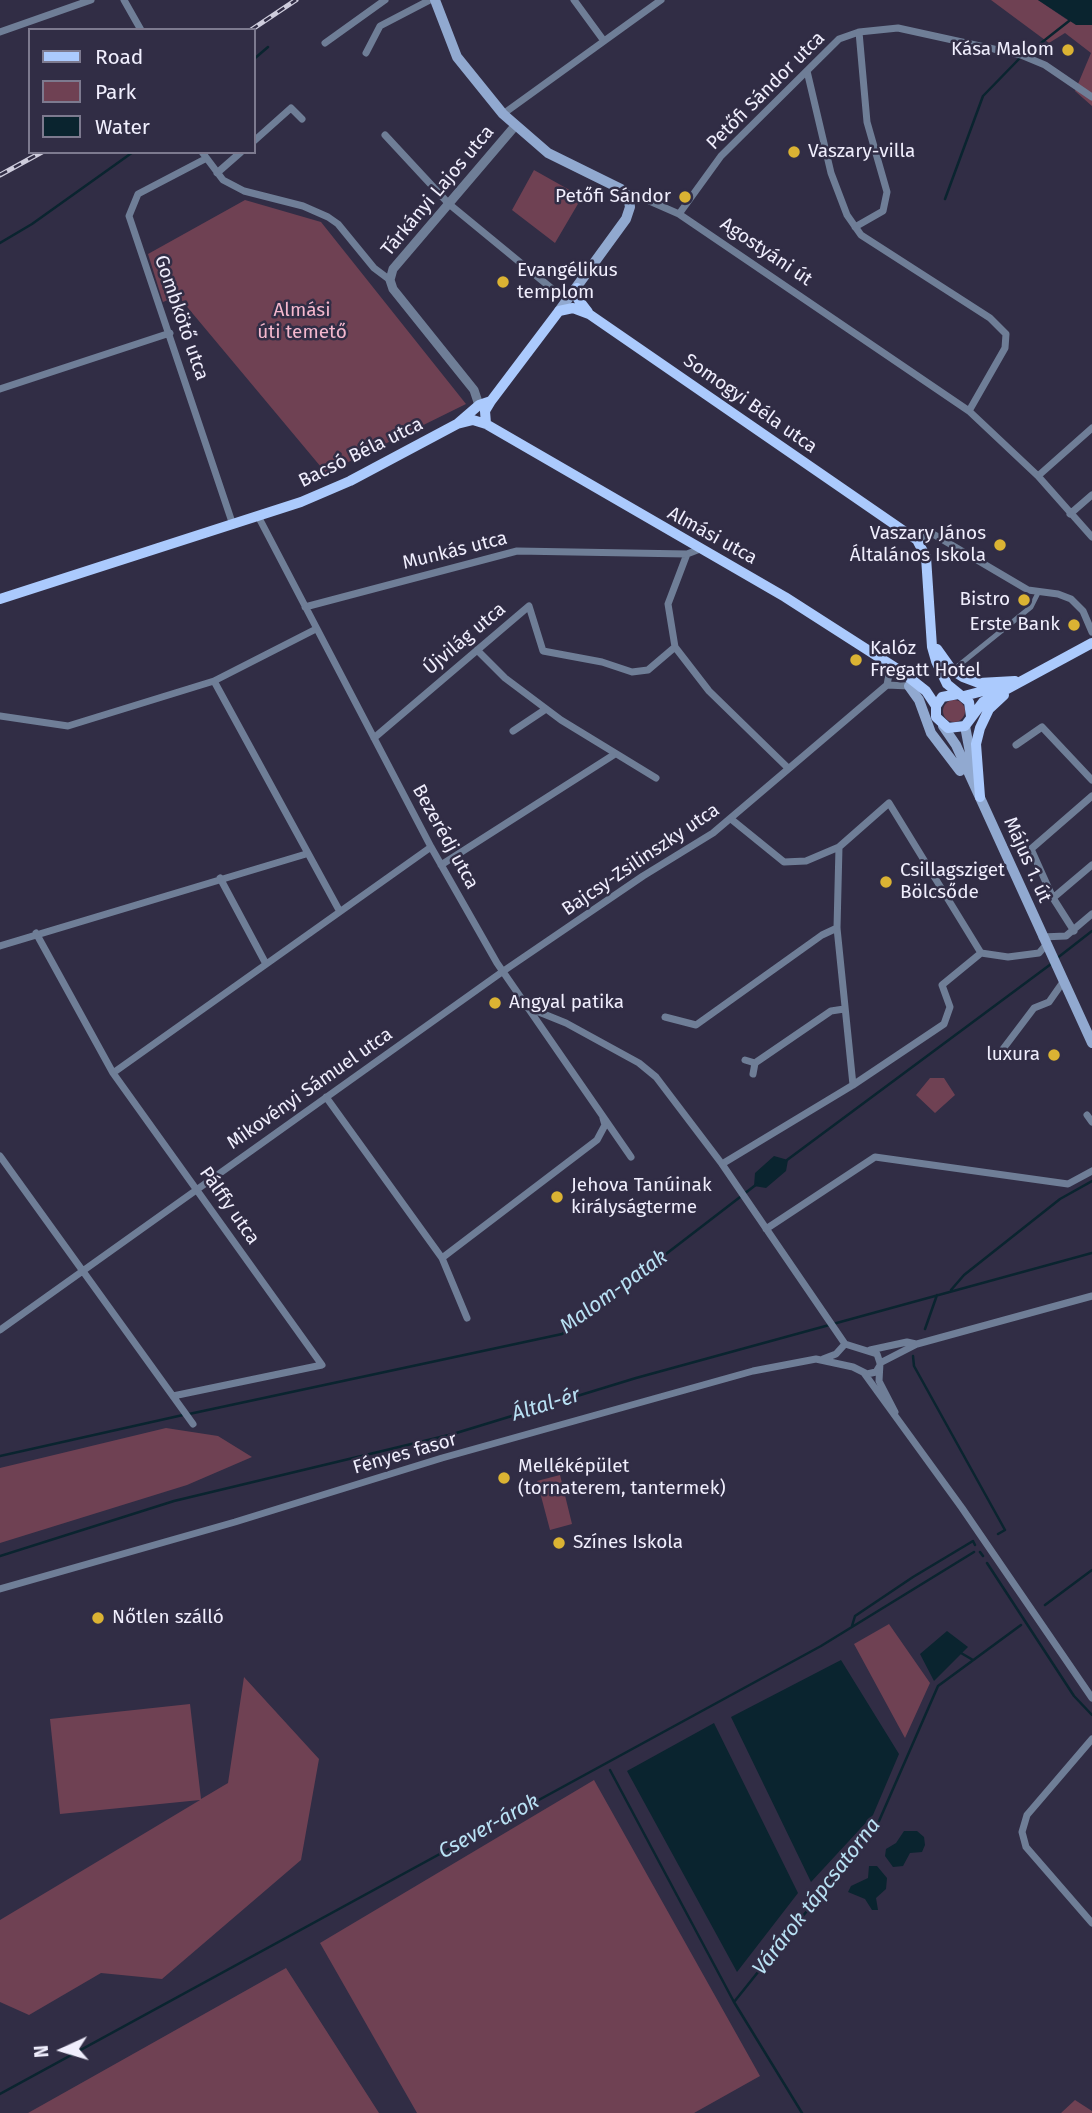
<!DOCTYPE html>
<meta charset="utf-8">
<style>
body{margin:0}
#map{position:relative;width:1092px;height:2113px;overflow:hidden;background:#312d45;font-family:"Fira Sans",sans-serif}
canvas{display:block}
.legend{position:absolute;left:28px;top:28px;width:228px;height:126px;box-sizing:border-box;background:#312d45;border:2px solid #7d7a8f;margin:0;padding:9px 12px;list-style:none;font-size:21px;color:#f0eefd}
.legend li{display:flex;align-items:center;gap:14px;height:35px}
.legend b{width:35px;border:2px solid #7d7a8f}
.north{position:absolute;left:28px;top:2015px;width:70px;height:70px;-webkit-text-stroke:5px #312d45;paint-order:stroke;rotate:266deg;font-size:19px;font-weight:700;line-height:28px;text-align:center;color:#f0eefd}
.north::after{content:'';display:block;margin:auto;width:24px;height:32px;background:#f0eefd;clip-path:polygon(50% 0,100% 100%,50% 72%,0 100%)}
</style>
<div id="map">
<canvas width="1092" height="2113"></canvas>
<ul class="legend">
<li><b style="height:9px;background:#abcafd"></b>Road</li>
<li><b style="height:19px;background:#6f4153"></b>Park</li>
<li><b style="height:19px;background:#0a242f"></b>Water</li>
</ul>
<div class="north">N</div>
</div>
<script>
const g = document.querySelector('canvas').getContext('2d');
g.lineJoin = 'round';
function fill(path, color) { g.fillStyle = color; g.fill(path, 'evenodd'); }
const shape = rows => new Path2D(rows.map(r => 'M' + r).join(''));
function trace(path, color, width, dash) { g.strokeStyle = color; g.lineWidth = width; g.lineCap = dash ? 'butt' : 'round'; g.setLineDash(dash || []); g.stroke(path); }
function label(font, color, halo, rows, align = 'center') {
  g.font = font + ' "Fira Sans",sans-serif'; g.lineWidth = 5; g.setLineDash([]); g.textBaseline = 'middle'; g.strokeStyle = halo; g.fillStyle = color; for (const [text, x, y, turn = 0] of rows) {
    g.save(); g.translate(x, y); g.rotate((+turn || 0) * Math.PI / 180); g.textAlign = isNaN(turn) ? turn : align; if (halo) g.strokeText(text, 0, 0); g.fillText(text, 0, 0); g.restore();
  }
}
const green = shape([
 [991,0,1038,0,1069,21,1092,25,1092,106,1075,91,1091,53,1065,33,1049,43],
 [534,170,582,197,555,243,512,210],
 [245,200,321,222,466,404,326,473,178,296,163,302,148,254],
 '943 711a11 11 0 1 1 22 0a11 11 0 1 1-22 0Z',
 [930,1078,944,1078,955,1095,935,1113,916,1095],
 [166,1428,218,1436,252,1457,187,1485,0,1543,0,1468],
 [560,1475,572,1524,550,1530,537,1481],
 [889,1624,930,1683,905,1738,854,1644],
 [244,1677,319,1759,301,1860,162,1979,101,1973,29,2015,0,2002,0,1920,200,1800,60,1814,50,1719,190,1704,201,1799,228,1783],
 [594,1780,760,2076,694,2113,417,2113,320,1943],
 [286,1968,379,2113,28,2113],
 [1075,2100,1092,2111,1092,2113,1061,2113]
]);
const water = shape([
 [1038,0,1092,0,1092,25,1076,25],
 [774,1156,788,1160,786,1171,766,1188,754,1186,755,1173],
 [947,1631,968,1647,934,1681,920,1654],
 [841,1660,899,1754,873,1815,811,1882,731,1717],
 [714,1723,798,1893,737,1972,627,1771],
 [904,1831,917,1831,924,1837,925,1845,922,1852,910,1853,903,1866,893,1867,885,1856,886,1849,896,1843],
 [869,1866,877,1866,887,1878,886,1889,876,1898,878,1910,872,1910,865,1899,848,1892,851,1886,868,1878]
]);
const stream = shape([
 [1027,54,1069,21],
 [254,59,268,47],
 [945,199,983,96,1019,59],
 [0,243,32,224,133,152],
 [1056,959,1092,931],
 [787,1160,1051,964],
 [951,1290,964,1275,1060,1199,1092,1181],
 [925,1329,937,1295],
 [913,1356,914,1366,1005,1530,998,1534],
 [189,1414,562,1334,757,1184],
 [0,1456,183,1415],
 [980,1552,983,1556],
 [0,1556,174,1501,453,1434,636,1378,1092,1253],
 [987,1563,1074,1696,1092,1715],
 [1045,1605,1092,1570],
 [852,1626,855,1616,913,1577,973,1541,975,1545],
 [961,1653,973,1660],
 [610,1770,734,2002,802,2113],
 [734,2002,879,1821,938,1686,1021,1625],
 [0,2094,821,1646,974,1552]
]);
const pedestrian = shape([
 [953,670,1031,607,1038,593]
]);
const minor = shape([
 [124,0,141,30],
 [574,0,604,41],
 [0,32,91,0],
 [325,43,385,0],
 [366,53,380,26,430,0],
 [807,71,831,173,847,215,861,235,990,318,1006,334,1005,348,969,411],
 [503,114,661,0],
 [385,135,449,204,556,292],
 [254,141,291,108,302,119],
 [202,152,223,180,244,191,303,206,328,217,338,224,374,268,390,280],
 [205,159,138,194,129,216,233,525],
 [217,173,241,152],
 [628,196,638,196,679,214,969,411,1038,476,1092,537],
 [679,214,721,156,839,39,859,32,898,28,1021,55,1045,65,1092,97],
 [855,227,883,211,887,192,867,122,859,32],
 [0,389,170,333],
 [1038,476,1092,428],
 [1070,514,1092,495],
 [258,516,431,847,497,963,631,1157],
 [917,540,933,534,1028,590,1058,594,1071,599,1083,611,1092,632],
 [687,554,668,604,675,647,709,691,788,768],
 [305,607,517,551,687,554,700,549],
 [477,650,505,678,561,720,656,778],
 [214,681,339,910],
 [887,685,890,669],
 [0,716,68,726,214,681,316,629],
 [513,731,546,709],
 [374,738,529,606,543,651,602,662,632,672,648,670,675,647],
 [1016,745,1042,727,1092,780],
 [731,819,784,862,806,861,839,847,889,803,981,953],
 [839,847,837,928,853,1085],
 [441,865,615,754],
 [220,878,266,964],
 [1053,898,1092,865],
 [1074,931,1053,898,1031,849,1092,796],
 [36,933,113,1073,322,1365,173,1396],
 [1042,937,1066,936,1092,914],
 [0,946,306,854],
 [524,1006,566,1023,639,1063,656,1077,722,1164,845,1344],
 [665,1017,696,1025,822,935,837,928],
 [1003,1049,1034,1008,1049,1002,1063,982],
 [745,1060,755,1063,753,1074],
 [755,1063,831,1011,844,1009],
 [113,1073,431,847],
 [326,1097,442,1258,467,1318],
 [1087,1115,1092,1122],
 [0,1156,193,1424],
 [722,1164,853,1085,944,1024,950,1007,942,985,981,953,1008,957,1039,953,1046,945],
 [766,1229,875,1157,1068,1184,1092,1171],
 [442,1258,597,1140,605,1125,603,1118],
 [0,1330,502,972,643,876,713,833,887,685,909,686],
 [845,1344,877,1354,880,1363,879,1381,895,1412],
 [870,1350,907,1342,916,1344],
 [823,1359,836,1354,845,1344],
 [880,1363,917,1344,1092,1296],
 [864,1373,962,1508,1092,1698],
 [0,1589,235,1522,442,1458,753,1371,816,1359,853,1367,867,1374,876,1372,879,1367],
 [1092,1739,1027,1815,1022,1832,1026,1847,1092,1923]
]);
const tertiary = shape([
 [479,405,474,390,393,289,390,280,393,269,515,126]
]);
const secondary = shape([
 [435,0,457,57,503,114,548,153,621,189,628,196,630,207,626,219,559,311],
 [909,686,919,700,931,733,960,771],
 [943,726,956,745,1092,1043],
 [965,726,975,779]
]);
const primary = shape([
 [577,288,578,299,588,312],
 [457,424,473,420,486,424,785,597,902,672,926,691,936,706],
 [486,424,485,411,491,401,559,311,573,308,589,314,917,540,926,557,932,647,936,661,947,684,969,702,971,716],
 [0,599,301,502,350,481,457,424,479,405,491,401],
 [937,649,952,670,963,677,979,683,1015,681],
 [958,694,942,697,936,706,936,717,948,728,965,726,983,702,1092,643],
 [964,696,1002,686],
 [980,797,976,744,980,728,989,709,1004,695]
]);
const rail = shape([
 [251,30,296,0],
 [0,175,42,152]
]);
const markers = [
 [1068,50,7,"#dbb333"],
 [794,152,7,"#dbb333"],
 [685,197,7,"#dbb333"],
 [503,282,7,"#dbb333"],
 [1000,545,7,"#dbb333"],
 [1024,600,7,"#dbb333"],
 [1074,625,7,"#dbb333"],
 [856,660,7,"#dbb333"],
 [886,882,7,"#dbb333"],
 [495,1003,7,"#dbb333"],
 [1054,1055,7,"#dbb333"],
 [557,1197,7,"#dbb333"],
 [504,1478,7,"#dbb333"],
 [559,1543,7,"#dbb333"],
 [98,1618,7,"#dbb333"]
];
const poiNames = [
 ["Kása Malom",1054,50,"right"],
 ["Vaszary-villa",808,152],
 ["Petőfi Sándor",671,197,"right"],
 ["Evangélikus",517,271],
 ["templom",517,293],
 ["Vaszary János",986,534,"right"],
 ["Általános Iskola",986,556,"right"],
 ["Bistro",1010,600,"right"],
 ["Erste Bank",1060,625,"right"],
 ["Kalóz",870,649],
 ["Fregatt Hotel",870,671],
 ["Csillagsziget",900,871],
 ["Bölcsőde",900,893],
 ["Angyal patika",509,1003],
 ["luxura",1040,1055,"right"],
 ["Jehova Tanúinak",571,1186],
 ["királyságterme",571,1208],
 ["Melléképület",518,1467],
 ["(tornaterem, tantermek)",518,1489],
 ["Színes Iskola",573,1543],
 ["Nőtlen szálló",112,1618]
];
const streetNames = [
 ["Petőfi Sándor utca",766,91,-45],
 ["Tárkányi Lajos utca",438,191,-50],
 ["Agostyáni út",766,252,34],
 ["Gombkötő utca",181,318,71],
 ["Somogyi Béla utca",750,404,35],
 ["Bacsó Béla utca",361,453,-26],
 ["Almási utca",712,536,29],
 ["Munkás utca",455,551,-14],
 ["Újvilág utca",465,639,-40],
 ["Bezerédj utca",445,837,61],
 ["Bajcsy-Zsilinszky utca",641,860,-34],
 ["Május 1. út",1027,860,66],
 ["Mikovényi Sámuel utca",310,1089,-35],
 ["Pálffy utca",229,1206,55],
 ["Fényes fasor",405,1454,-16]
];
const parkNames = [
 ["Almási",302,311],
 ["úti temető",302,333]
];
const waterNames = [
 ["Malom-patak",614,1292,-36],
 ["Által-ér",546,1405,-17],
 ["Csever-árok",489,1827,-29],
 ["Várárok tápcsatorna",817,1897,-52]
];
fill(green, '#6f4153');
fill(water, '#0a242f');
trace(stream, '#0a242f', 2.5);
trace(pedestrian, '#6f7e97', 5);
trace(minor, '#6f7e97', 7);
trace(tertiary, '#6f7e97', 9);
trace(secondary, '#91a9d0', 10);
trace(primary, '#abcafd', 10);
trace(rail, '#ceccdc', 5);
trace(rail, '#312d45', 2.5, [8]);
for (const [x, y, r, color] of markers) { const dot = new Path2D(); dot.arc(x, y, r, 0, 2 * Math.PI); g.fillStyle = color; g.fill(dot); trace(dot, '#312d45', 2.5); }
label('19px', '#f0eefd', '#312d45', poiNames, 'left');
label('19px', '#f0eefd', '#312d45', streetNames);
label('19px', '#f4b8ce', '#312d45', parkNames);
label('italic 21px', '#b9e1f4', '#312d45', waterNames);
</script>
